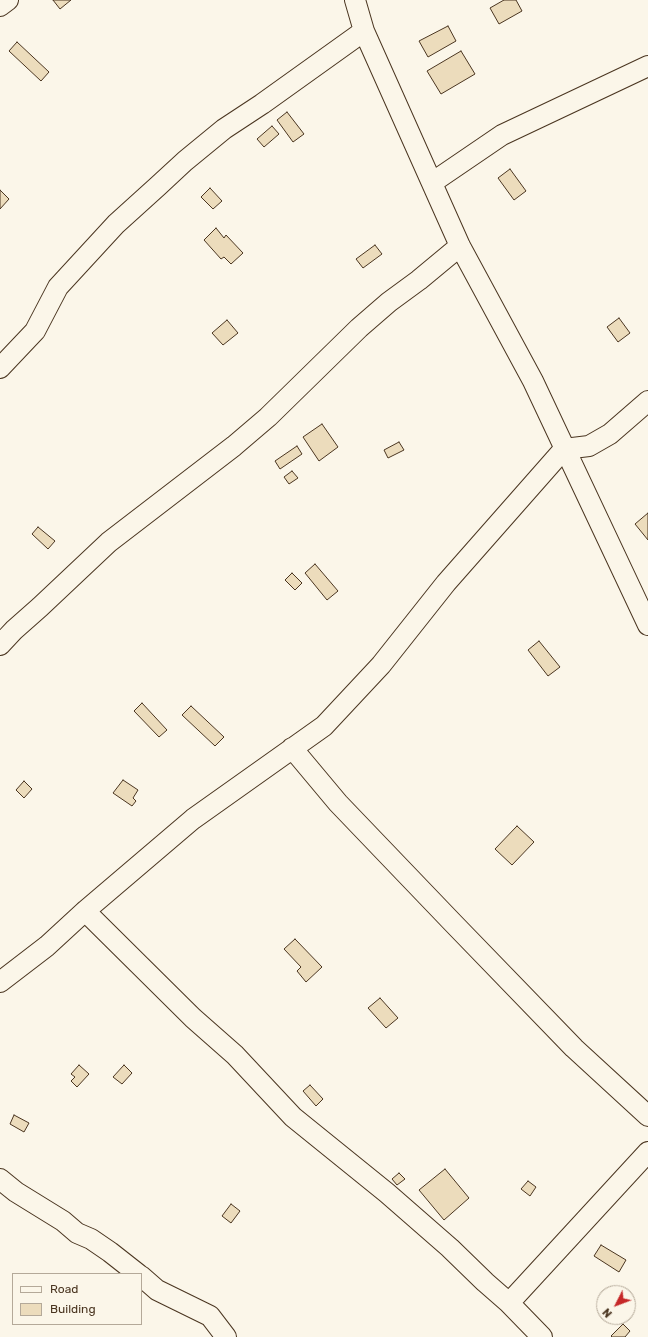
<!DOCTYPE html>
<style>
body{margin:0}
#map{position:relative;width:648px;height:1337px;overflow:hidden;background:#fbf6e9;font-family:Rubik,sans-serif}
canvas{display:block}
.legend{position:absolute;left:12px;top:1273px;width:130px;height:52px;box-sizing:border-box;background:#fbf6e9;border:1px solid #b4a999;margin:0;padding:5px 7px;list-style:none;font-size:12px;color:#4a3520}
.legend li{display:flex;align-items:center;gap:8px;height:20px}
.legend b{width:20px;border:1px solid #b4a999}
.north{position:absolute;left:596px;top:1285px;width:40px;height:40px;box-sizing:border-box;background:#fbf6e9;border:1px solid #b4a999;border-radius:50%;rotate:228deg;font-size:11px;font-weight:700;line-height:16px;text-align:center;color:#4a3520}
.north::after{content:'';display:block;margin:auto;width:14px;height:18px;background:#c62828;clip-path:polygon(50% 0,100% 100%,50% 72%,0 100%)}
</style>
<div id="map">
<canvas width="648" height="1337"></canvas>
<ul class="legend">
<li><b style="height:5px;background:#fbf6e9"></b>Road</li>
<li><b style="height:11px;background:#ecdcbc"></b>Building</li>
</ul>
<div class="north">N</div>
</div>
<script>
const g = document.querySelector('canvas').getContext('2d');
g.lineJoin = 'round';
function fill(path, color) { g.fillStyle = color; g.fill(path, 'evenodd'); }
const shape = rows => new Path2D(rows.map(r => 'M' + r).join(''));
function trace(path, color, width, dash) { g.strokeStyle = color; g.lineWidth = width; g.lineCap = dash ? 'butt' : 'round'; g.setLineDash(dash || []); g.stroke(path); }
const building = shape([
 [53,0,71,0,60,9,53,0],
 [504,0,516,0,522,11,499,24,490,8,504,0],
 [448,26,456,41,428,57,419,41,448,26],
 [17,42,49,72,41,81,9,51,17,42],
 [461,51,475,74,441,94,427,71,461,51],
 [287,112,304,134,293,142,277,120,287,112],
 [272,126,279,134,264,147,257,139,272,126],
 [510,169,526,191,514,200,498,178,510,169],
 [210,188,222,201,213,209,201,197,210,188],
 [0,190,9,199,0,209,0,190],
 [216,228,224,238,226,235,243,253,231,264,224,257,221,259,204,240,216,228],
 [375,245,382,254,363,268,356,259,375,245],
 [619,318,630,333,618,342,607,327,619,318],
 [227,320,238,333,223,345,212,333,227,320],
 [322,424,338,447,319,461,303,437,322,424],
 [399,442,404,450,388,458,384,450,399,442],
 [297,446,302,454,280,469,275,461,297,446],
 [292,471,298,478,289,484,284,477,292,471],
 [648,513,648,540,635,524,648,513],
 [38,527,55,541,48,549,32,534,38,527],
 [315,564,338,591,327,600,305,573,315,564],
 [292,573,302,583,295,590,285,580,292,573],
 [539,641,560,667,548,676,528,650,539,641],
 [142,703,167,730,159,737,134,711,142,703],
 [191,706,224,737,215,746,182,715,191,706],
 [123,780,138,790,133,798,136,801,132,806,113,793,123,780],
 [24,781,32,789,24,798,16,790,24,781],
 [517,826,534,842,512,865,495,849,517,826],
 [295,939,322,967,306,982,297,971,301,967,284,949,295,939],
 [380,998,398,1018,386,1028,368,1008,380,998],
 [79,1065,89,1074,77,1087,71,1081,75,1077,71,1074,79,1065],
 [124,1065,132,1073,122,1084,113,1077,124,1065],
 [310,1085,323,1099,316,1106,303,1091,310,1085],
 [14,1115,29,1123,24,1132,10,1124,14,1115],
 [445,1169,469,1198,444,1220,419,1190,445,1169],
 [399,1173,405,1179,397,1185,392,1179,399,1173],
 [528,1181,536,1187,530,1196,521,1189,528,1181],
 [231,1204,240,1211,231,1223,222,1216,231,1204],
 [601,1245,626,1260,619,1272,594,1256,601,1245],
 [623,1324,630,1331,625,1337,612,1337,611,1336,623,1324]
]);
const minor = shape([
 [355,0,364,31,460,246,533,381,648,625],
 [0,6,8,0],
 [433,182,502,135,648,66],
 [0,368,35,331,58,287,116,224,158,186,185,161,224,129,262,104,364,31],
 [0,645,14,630,40,607,109,542,234,446,268,417,359,328,389,302,419,280,460,246],
 [292,748,338,803,453,923,574,1048,648,1116],
 [85,911,193,1018,235,1055,293,1117,387,1193,450,1248,485,1282,509,1303,542,1337],
 [0,982,47,946,85,911,193,819,324,726,381,665,446,583,564,449,589,446,610,434,648,401],
 [0,1179,16,1192,63,1221,77,1233,91,1239,110,1252,138,1274],
 [141,1276,157,1290,210,1316,226,1337],
 [509,1303,648,1152]
]);
fill(building, '#ecdcbc');
trace(building, '#4a3520', 1);
trace(minor, '#4a3520', 22);
trace(minor, '#fbf6e9', 20);
</script>
